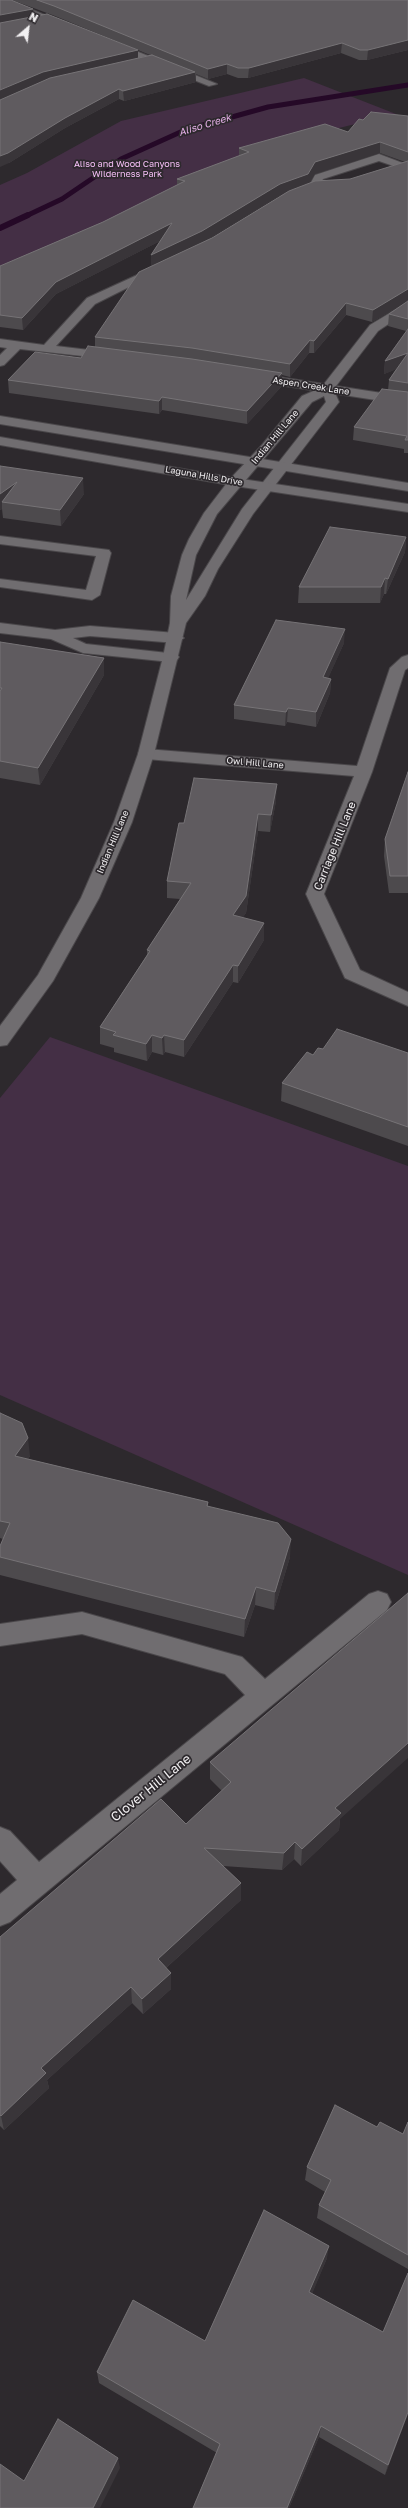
<!DOCTYPE html>
<style>
body{margin:0}
#map{position:relative;width:408px;height:2508px;overflow:hidden;background:#2d292d;font-family:"Golos Text",sans-serif}
canvas{display:block}
.north{position:absolute;left:8px;top:8px;width:40px;height:40px;-webkit-text-stroke:3px #2d292d;paint-order:stroke;rotate:28deg;font-size:11px;font-weight:700;line-height:16px;text-align:center;color:#f2f0f2}
.north::after{content:'';display:block;margin:auto;width:14px;height:18px;background:#f2f0f2;clip-path:polygon(50% 0,100% 100%,50% 72%,0 100%)}
</style>
<div id="map">
<canvas width="408" height="2508"></canvas>
<div class="north">N</div>
</div>
<script>
const g = document.querySelector('canvas').getContext('2d');
g.lineJoin = 'round';
function fill(path, color) { g.fillStyle = color; g.fill(path, 'evenodd'); }
const shape = rows => new Path2D(rows.map(r => 'M' + r).join(''));
function trace(path, color, width, dash) { g.strokeStyle = color; g.lineWidth = width; g.lineCap = dash ? 'butt' : 'round'; g.setLineDash(dash || []); g.stroke(path); }
function label(font, color, halo, rows, align = 'center') {
  g.font = font + ' "Golos Text",sans-serif'; g.lineWidth = 3.5; g.setLineDash([]); g.textBaseline = 'middle'; g.strokeStyle = halo; g.fillStyle = color; for (const [text, x, y, turn = 0] of rows) {
    g.save(); g.translate(x, y); g.rotate((+turn || 0) * Math.PI / 180); g.textAlign = isNaN(turn) ? turn : align; if (halo) g.strokeText(text, 0, 0); g.fillText(text, 0, 0); g.restore();
  }
}
const green = shape([
 [304,78,396,114,278,143,147,209,0,266,0,185,27,173,121,121],
 [50,1037,408,1166,408,1575,0,1395,0,1098]
]);
const streamFar1 = shape([
 [26,216,62,199,121,159,185,130,268,107,408,85]
]);
const stream = shape([
 [0,228,28,215]
]);
const minor = shape([
 [0,0,8,0,72,26,65,28,0,3,0,0],
 [108,42,114,42,217,84,209,86,108,46,108,42],
 [379,154,408,165,408,171,379,161,323,179,317,190,309,190,308,188,315,175,379,154],
 [159,265,165,268,163,270,95,304,56,346,114,353,120,357,118,360,20,349,4,365,0,366,0,355,7,348,0,347,0,339,44,345,87,298,159,265],
 [408,302,408,311,378,331,336,386,408,397,408,405,253,381,247,377,253,373,324,384,370,325,408,302],
 [0,536,109,550,111,553,100,595,92,600,0,587,0,579,86,590,96,556,0,544,0,536],
 [0,623,55,630,90,626,176,633,184,638,176,643,90,636,73,638,86,644,177,654,179,657,177,660,171,662,83,653,51,639,0,633,0,623],
 [408,655,408,668,405,670,372,772,324,894,360,970,408,992,408,1006,345,978,306,894,354,776,146,759,140,758,138,754,140,750,146,749,357,766,390,668,402,657,408,655],
 [378,1591,387,1594,391,1602,387,1610,10,1922,0,1926,0,1894,17,1880,0,1861,0,1827,10,1831,39,1862,245,1695,225,1674,82,1634,0,1646,0,1624,82,1612,242,1657,265,1679,369,1594,378,1591]
]);
const tertiary = shape([
 [327,385,332,386,339,402,253,514,218,569,205,596,186,623,154,754,132,822,99,898,53,981,7,1045,0,1046,0,1026,38,975,81,898,114,822,138,754,163,657,170,623,171,596,182,555,189,539,204,513,230,479,262,445,302,396,327,385],
 [324,396,326,402,242,509,186,600,196,555,217,514,312,402,324,396]
]);
const secondary = shape([
 [0,416,408,483,408,491,0,424,0,416],
 [0,437,235,478,408,504,408,512,235,486,0,445,0,437]
]);
const wall = shape([
 [12,0,408,0,408,50,367,60,359,60,341,53,248,78,238,78,227,74,208,79,196,74,196,82,124,101,119,99,65,128,9,163,33,9,34,17,138,58,150,55,55,16],
 [408,116,408,301,372,322,346,315,314,353,309,353,290,377,282,375,282,386,247,424,162,410,159,414,9,393,8,380,81,358,95,347,95,337,151,267,151,255,160,241,56,294,23,330,0,327,0,266,103,222,177,185,177,179,239,156,239,148,348,132,363,120],
 [380,153,405,162,350,179,309,183,315,174],
 [284,194,212,238,207,240,279,196],
 [408,301,408,453,404,453,404,449,353,440,354,427,388,390,389,380,396,369,384,374,385,361,406,331,388,326,389,314],
 [0,466,84,494,61,526,3,518,2,509,0,510],
 [406,537,405,552,386,594,384,594,380,603,298,603,299,587],
 [0,642,104,658,104,675,40,785,0,778],
 [344,643,328,678,331,679,330,693,316,727,287,722,285,726,234,719,234,705],
 [408,772,408,893,389,893,384,856,385,839],
 [276,801,270,832,258,831,246,913,242,918,264,923,264,940,238,983,233,982,184,1057,165,1052,163,1055,152,1052,147,1061,114,1052,114,1048,100,1044,100,1027,147,955,147,950,180,899,167,898,167,881,184,823],
 [323,1049,408,1053,408,1146,281,1101,282,1083,313,1055],
 [0,1413,30,1456,28,1459,208,1502,208,1506,290,1557,274,1610,255,1605,244,1637,0,1575,0,1546,3,1539,0,1538],
 [210,1762,340,1819,339,1830,301,1866,294,1859,282,1870,223,1866,241,1883,241,1900,166,1968,171,1989,143,2014,132,2003,47,2080,49,2088,4,2130,0,2126,0,1937,186,1824,222,1791,210,1779],
 [408,2122,408,2269,317,2218,319,2205,325,2192,305,2180,307,2167,377,2127,403,2134],
 [327,2258,312,2293,408,2414,385,2475,319,2437,289,2508,193,2508,217,2453,99,2383,97,2372,205,2341]
]);
const shadedWall = shape([
 [33,9,34,18,0,24,0,15],
 [408,40,408,50,367,60,368,50],
 [342,43,341,53,248,78,249,68],
 [138,50,138,60,0,100,0,90,43,72],
 [227,64,227,74,208,79,208,69],
 [195,72,196,82,124,101,123,91],
 [119,89,119,99,65,128,9,163,0,167,0,156,65,118],
 [380,142,380,153,315,174,308,185,279,196,202,243,151,267,151,255,315,162],
 [172,223,172,235,56,294,23,330,22,318,56,282],
 [408,289,408,301,372,322,373,310],
 [346,303,346,315,314,353,314,341],
 [310,340,309,353,290,377,290,364],
 [408,353,408,365,384,374,385,361],
 [282,373,282,386,247,424,247,411],
 [162,397,162,410,159,414,159,401],
 [83,478,84,494,61,526,60,510],
 [17,482,2,502,2,509,0,510,0,494],
 [406,537,405,552,386,594,388,579],
 [385,578,384,594,380,603,381,587],
 [345,629,344,643,322,692,323,677],
 [104,658,104,675,40,785,38,768],
 [331,679,330,693,316,727,316,712],
 [288,708,287,722,285,726,286,712],
 [277,784,276,801,270,832,271,815],
 [258,814,258,831,246,913,233,932,233,915],
 [264,923,264,940,238,983,238,966],
 [233,965,233,982,184,1057,184,1040],
 [152,1035,152,1052,147,1061,146,1044],
 [164,1035,165,1052,163,1055,162,1038],
 [28,1438,30,1456,17,1474,15,1456],
 [291,1539,290,1557,274,1610,275,1592],
 [256,1587,255,1605,244,1637,245,1619],
 [408,1743,408,1758,340,1819,339,1830,301,1866,302,1849,335,1808],
 [295,1842,294,1859,282,1870,284,1853],
 [241,1883,241,1900,158,1975,158,1959],
 [171,1973,171,1989,143,2014,142,1999],
 [131,1987,132,2003,47,2080,49,2088,4,2130,1,2116,41,2068],
 [329,2246,327,2258,308,2304,309,2292],
 [408,2412,408,2414,385,2475,388,2465],
 [321,2426,319,2437,289,2508,287,2508],
 [118,2458,120,2468,100,2508,93,2508]
]);
const building = shape([
 [0,0,11,0,33,9,0,15,0,0],
 [37,0,408,0,408,40,368,50,360,50,342,43,249,68,238,68,227,64,208,69,54,6,37,0],
 [47,14,138,50,43,72,0,90,0,23,47,14],
 [152,55,195,72,123,91,119,89,65,118,8,153,0,156,0,100,50,78,152,55],
 [371,112,408,116,408,152,380,142,315,162,308,174,280,184,202,231,151,255,172,223,56,282,22,318,0,315,0,266,103,222,185,181,177,179,249,152,239,148,325,124,348,132,359,119,363,120,371,112],
 [408,161,408,289,373,310,346,303,314,341,310,340,290,364,192,348,95,337,139,272,212,238,289,191,315,181,350,179,408,161],
 [408,301,408,319,389,314,408,301],
 [408,329,408,353,385,361,408,329],
 [88,346,192,359,282,373,247,411,162,397,159,401,8,380,35,352,81,358,88,346],
 [408,353,408,383,389,380,408,353],
 [382,389,408,392,408,440,405,440,407,436,354,427,382,389],
 [0,466,83,478,60,510,2,502,17,482,0,494,0,466],
 [330,527,406,537,388,579,385,578,381,587,299,587,330,527],
 [276,620,345,629,323,677,331,679,316,712,288,708,286,712,234,705,276,620],
 [0,642,104,658,38,768,0,761,0,691,2,688,0,688,0,642],
 [408,772,408,876,390,876,385,839,408,772],
 [194,778,277,784,271,815,258,814,246,896,233,915,264,923,238,966,233,965,184,1040,164,1035,162,1038,152,1035,146,1044,113,1035,116,1032,100,1027,150,951,147,950,191,883,167,881,179,823,184,823,194,778],
 [337,1029,408,1053,408,1127,282,1083,307,1052,313,1055,318,1048,323,1049,337,1029],
 [0,1413,22,1423,28,1438,15,1456,208,1502,207,1506,278,1523,291,1539,275,1592,256,1587,245,1619,0,1557,0,1546,10,1523,0,1521,0,1413],
 [408,1593,408,1743,335,1808,341,1813,302,1849,295,1842,284,1853,204,1848,241,1883,158,1959,171,1973,142,1999,131,1987,41,2068,46,2073,1,2116,0,2115,0,1937,161,1799,186,1824,231,1782,210,1762,408,1593],
 [335,2105,377,2127,380,2122,403,2134,408,2122,408,2255,319,2205,331,2180,307,2167,335,2105],
 [264,2210,329,2246,309,2292,383,2332,408,2273,408,2412,388,2465,321,2426,287,2508,193,2508,220,2444,97,2372,133,2300,205,2341,264,2210],
 [58,2419,118,2458,93,2508,0,2508,0,2464,24,2481,58,2419]
]);
const farParknames = [
 ["Aliso and Wood Canyons",127,164],
 ["Wilderness Park",127,174]
];
const farStreetnames = [
 ["Aspen Creek Lane",311,386,9],
 ["Indian Hill Lane",275,437,-50],
 ["Laguna Hills Drive",204,476,10],
 ["Owl Hill Lane",255,763,5],
 ["Indian Hill Lane",113,842,-67]
];
const farWaternames = [
 ["Aliso Creek",205,125,-17]
];
const streetNames = [
 ["Carriage Hill Lane",335,846,-68]
];
const nearStreetnames = [
 ["Clover Hill Lane",151,1788,-39]
];
fill(green, '#442f45');
trace(streamFar1, '#250927', 5);
trace(stream, '#250927', 6);
trace(minor, '#4a474a', 2);
trace(tertiary, '#4a474a', 2);
trace(secondary, '#4a474a', 2);
fill(minor, '#706d70');
fill(tertiary, '#706d70');
fill(secondary, '#706d70');
fill(wall, '#4d4a4d');
fill(shadedWall, '#393539');
fill(building, '#5f5b5f');
trace(building, '#767376', 1);
label('9px', '#f6bff7', '#2d292d', farParknames);
label('9px', '#f2f0f2', '#2d292d', farStreetnames);
label('italic 10px', '#e5afe7', '#2d292d', farWaternames);
label('11px', '#f2f0f2', '#2d292d', streetNames);
label('13px', '#f2f0f2', '#2d292d', nearStreetnames);
</script>
